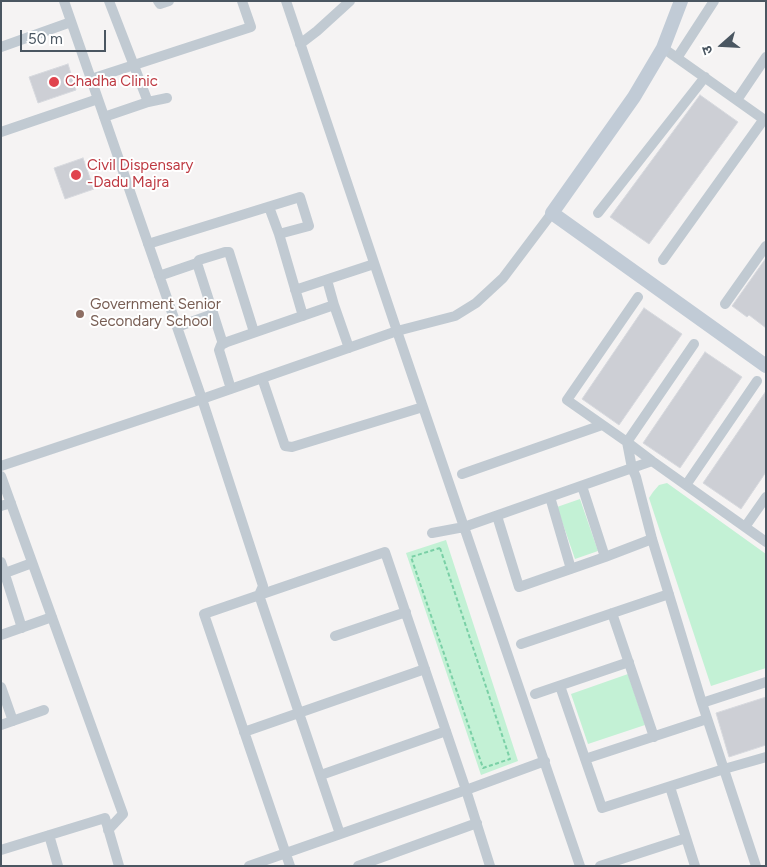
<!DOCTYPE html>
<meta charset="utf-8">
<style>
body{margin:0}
#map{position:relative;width:767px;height:867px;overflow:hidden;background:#f5f3f3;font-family:Figtree,"Noto Sans Devanagari",sans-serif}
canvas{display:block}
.frame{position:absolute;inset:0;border:2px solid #4a5661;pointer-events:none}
.north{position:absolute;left:697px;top:20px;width:50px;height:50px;-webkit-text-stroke:4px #fff;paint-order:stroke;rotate:251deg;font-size:14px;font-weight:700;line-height:20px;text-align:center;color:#4a5661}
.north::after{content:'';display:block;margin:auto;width:18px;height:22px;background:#4a5661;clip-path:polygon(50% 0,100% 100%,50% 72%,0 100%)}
.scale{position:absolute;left:20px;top:30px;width:86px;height:22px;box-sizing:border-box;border:2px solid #4a5661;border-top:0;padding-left:6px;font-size:15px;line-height:18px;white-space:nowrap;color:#4a5661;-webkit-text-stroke:4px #fff;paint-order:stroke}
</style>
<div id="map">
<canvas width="767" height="867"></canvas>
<div class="frame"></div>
<div class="north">उ</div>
<div class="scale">50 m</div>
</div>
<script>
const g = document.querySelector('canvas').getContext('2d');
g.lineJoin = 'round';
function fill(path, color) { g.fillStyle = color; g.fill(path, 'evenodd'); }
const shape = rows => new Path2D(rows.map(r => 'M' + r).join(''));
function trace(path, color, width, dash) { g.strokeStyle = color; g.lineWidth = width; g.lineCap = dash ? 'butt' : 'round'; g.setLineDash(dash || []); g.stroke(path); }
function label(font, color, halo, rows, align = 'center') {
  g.font = font + ' Figtree,sans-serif'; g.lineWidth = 4; g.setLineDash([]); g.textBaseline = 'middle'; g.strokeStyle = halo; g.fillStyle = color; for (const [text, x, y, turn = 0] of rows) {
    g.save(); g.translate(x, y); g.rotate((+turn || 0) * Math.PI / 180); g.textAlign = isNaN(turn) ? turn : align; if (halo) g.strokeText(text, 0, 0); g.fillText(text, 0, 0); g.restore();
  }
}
const green = shape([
 [667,483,766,554,766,668,711,686,649,498,653,492,659,485],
 [580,499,598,551,575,559,557,507],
 [446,540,518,761,481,775,406,553],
 [628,674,645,725,588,744,571,694]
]);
const building = shape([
 [68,64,76,90,38,103,29,77,68,64],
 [700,95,738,122,649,244,610,217,700,95],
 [83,158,94,189,65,199,54,168,83,158],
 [766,258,766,328,749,315,747,317,732,306,766,258],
 [644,308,682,334,619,425,582,399,644,308],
 [705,352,742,377,680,468,643,443,705,352],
 [766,391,766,472,741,509,703,483,766,391],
 [766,697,766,745,729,757,716,713,766,697]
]);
const path = shape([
 [440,548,510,759,483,768,411,557,440,548]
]);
const street = shape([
 [64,1,202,399,263,586,259,595,340,834],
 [109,1,148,102],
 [158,1,160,4,169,1],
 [286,1,397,331,580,866],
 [300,44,317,31,350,1],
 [1,47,71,22],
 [663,48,766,121],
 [677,58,714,1],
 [91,79,251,27,242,1],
 [737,100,766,57],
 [104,117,148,102,167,98],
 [1,132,98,99],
 [269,207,279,234,303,316],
 [598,213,705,77],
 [148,244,300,197,309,226,279,234],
 [663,260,764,119],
 [159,276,197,263],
 [327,280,334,305,349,348],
 [295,290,374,264],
 [638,297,567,400,627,442,652,461,766,542],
 [725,304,766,246],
 [177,327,213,314],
 [223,344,197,263,199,260,225,252,229,252,254,332],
 [694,344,627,442,632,468,636,477,652,539,702,703,756,866],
 [262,378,285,446,292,447,423,407],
 [231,389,219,350,221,345,227,342,334,305],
 [1,466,202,399,397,331,455,316,476,303,503,278,552,213],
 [462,474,602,425],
 [1,476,123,814,108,830],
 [686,485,757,381],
 [582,486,605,557],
 [550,497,571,569],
 [1,506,11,503],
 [497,516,519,587,605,557,652,539],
 [745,527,766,497],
 [432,533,464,527,652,461],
 [1,562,22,628],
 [5,573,32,563],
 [612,613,654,737],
 [1,635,52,617],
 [335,636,406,612],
 [521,644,669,594],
 [560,686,602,808,724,769,766,757],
 [1,687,13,721],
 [535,694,629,662],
 [702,703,766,682],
 [1,725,44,710],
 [244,732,425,669],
 [585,759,707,719],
 [321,775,446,731],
 [670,787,695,866],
 [49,835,58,866],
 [1,850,105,818,119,866],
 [249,866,466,790,545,761],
 [290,866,204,614,385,552,466,790,490,866],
 [358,866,477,823],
 [600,866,686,838]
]);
const secondary = shape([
 [681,1,663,48,634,97,552,213,766,366]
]);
const markers = [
 [54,82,6,"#e0444e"],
 [76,175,6,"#e0444e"],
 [80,314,5,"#8d6e63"]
];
const healthNames = [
 ["Chadha Clinic",65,82],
 ["Civil Dispensary",87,166],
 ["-Dadu Majra",87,183]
];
const educationNames = [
 ["Government Senior",90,305],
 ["Secondary School",90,322]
];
fill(green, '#c3f1d5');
fill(building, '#cdcfd5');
trace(building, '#d7d9de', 1);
trace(path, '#7ad0a6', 2, [4, 2.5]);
trace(street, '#c1cad2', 10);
trace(secondary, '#c1cbd6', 14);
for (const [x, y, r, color] of markers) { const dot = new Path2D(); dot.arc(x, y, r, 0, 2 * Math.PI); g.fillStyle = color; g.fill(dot); trace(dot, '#fff', 2); }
label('15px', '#be3a42', '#fff', healthNames, 'left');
label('15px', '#785e54', '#fff', educationNames, 'left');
</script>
